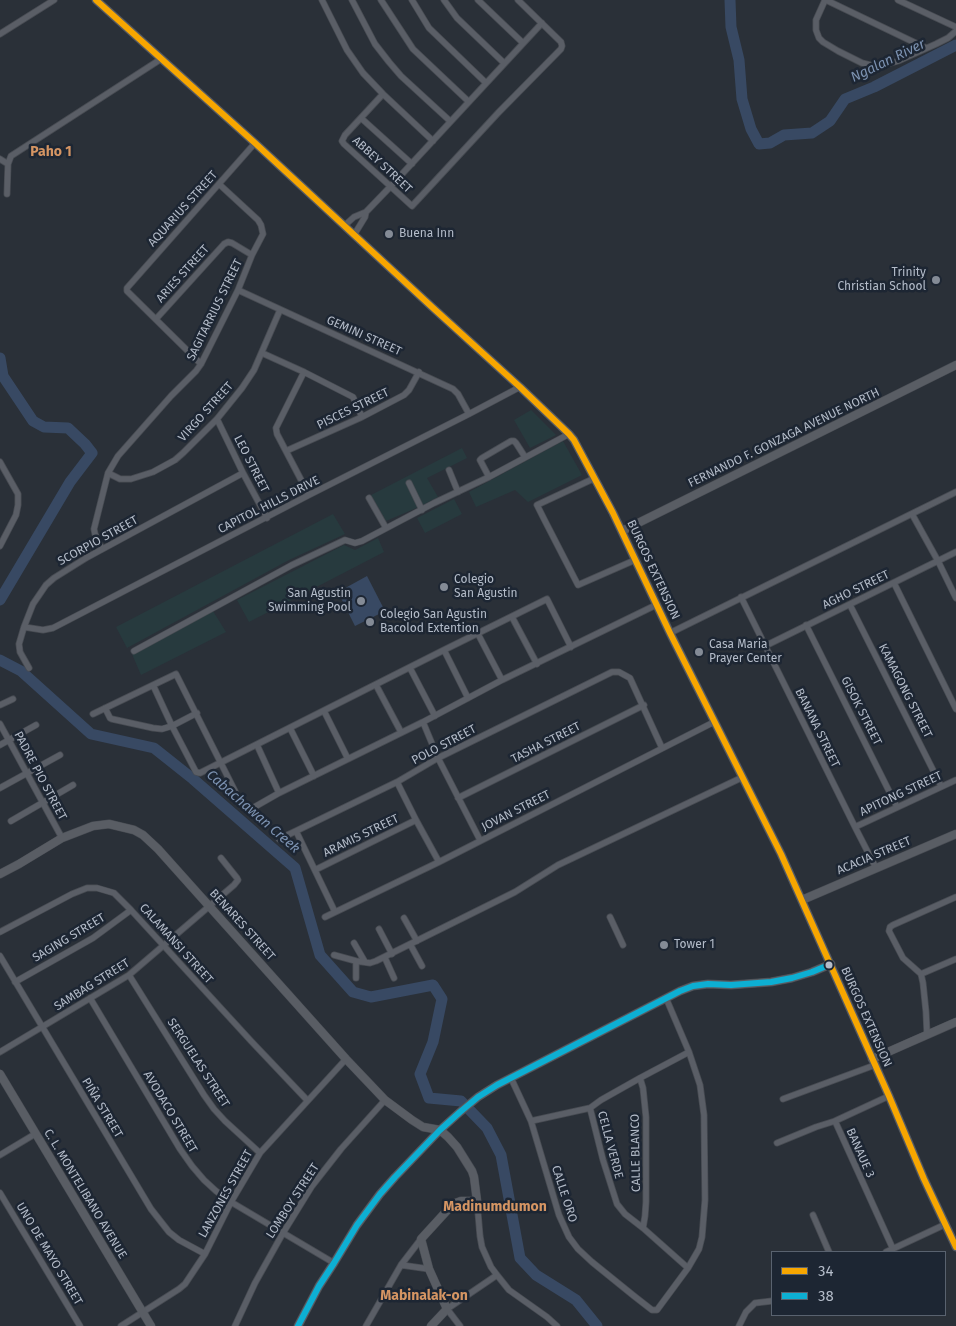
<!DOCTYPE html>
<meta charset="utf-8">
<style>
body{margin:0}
#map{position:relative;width:956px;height:1326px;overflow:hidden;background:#2a3038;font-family:"Fira Sans",sans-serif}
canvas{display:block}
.legend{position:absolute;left:771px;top:1251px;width:175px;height:65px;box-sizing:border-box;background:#1d2633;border:1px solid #59626f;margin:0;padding:6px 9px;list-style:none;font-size:15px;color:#b4bcc9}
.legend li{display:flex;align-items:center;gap:10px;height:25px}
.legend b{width:25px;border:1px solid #59626f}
</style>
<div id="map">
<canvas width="956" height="1326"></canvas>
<ul class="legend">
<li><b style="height:6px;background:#f7a600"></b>34</li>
<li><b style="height:6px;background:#0dafd3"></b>38</li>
</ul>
</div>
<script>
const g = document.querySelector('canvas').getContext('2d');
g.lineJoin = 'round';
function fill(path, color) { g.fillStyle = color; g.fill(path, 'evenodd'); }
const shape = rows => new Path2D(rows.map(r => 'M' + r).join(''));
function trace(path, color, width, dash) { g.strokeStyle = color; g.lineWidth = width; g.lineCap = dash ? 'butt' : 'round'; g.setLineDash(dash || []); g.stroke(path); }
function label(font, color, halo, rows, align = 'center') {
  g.font = font + ' "Fira Sans",sans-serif'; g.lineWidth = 5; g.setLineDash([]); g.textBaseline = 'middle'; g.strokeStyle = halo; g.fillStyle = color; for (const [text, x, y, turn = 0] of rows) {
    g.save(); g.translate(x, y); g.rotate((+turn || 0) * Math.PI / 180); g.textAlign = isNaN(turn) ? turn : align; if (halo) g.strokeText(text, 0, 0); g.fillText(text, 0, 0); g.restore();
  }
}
const green = shape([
 [531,410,556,435,530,448,514,420],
 [563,441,582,475,528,502,515,490,476,507,469,492],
 [462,448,467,458,427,478,438,497,421,506,386,521,371,495],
 [454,499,462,514,425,533,417,518],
 [333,514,345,534,289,560,127,648,116,627],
 [378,538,384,552,249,622,237,600,344,545,355,550],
 [213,611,226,632,141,675,132,654]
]);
const water = shape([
 [367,576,385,611,355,626,338,592]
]);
const river = shape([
 [730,0,731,27,739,60,742,99,751,129,759,144,770,143,784,135,812,133,830,121,845,99,874,87,956,45],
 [0,358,3,376,33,421,44,427,68,428,85,444,92,453,70,482,0,600],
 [0,660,21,671,91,734,154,748,193,779,295,868,320,955,353,992,371,997,433,985,442,999,433,1042,420,1074,429,1098,461,1101,487,1128,501,1155,520,1258,536,1275,576,1300,597,1326]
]);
const street = shape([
 [322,0,347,50,363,73,383,94,433,141],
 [352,0,375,44,389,62,401,76,450,121],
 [381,0,413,49,468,101],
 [412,0,429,28,485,82],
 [444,0,457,18,504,63],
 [478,0,523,43],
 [825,0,816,20,816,30,819,38,823,42,838,51,862,63,874,66,884,65,898,61,936,44,948,38,956,31],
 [826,0,926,48],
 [898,0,956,27],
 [0,34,54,0],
 [383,94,345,135,342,141,344,144,412,206,498,113,561,49,562,46,561,42,518,0],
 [361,118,412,164],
 [0,159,8,164],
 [7,194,8,164,11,156,161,59],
 [344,226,354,217,366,212,390,187,542,23],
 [354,235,365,217,366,212],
 [238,290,453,389,458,394,469,414],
 [156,319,224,244,228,242,232,243,252,255],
 [262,353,304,372,353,397,362,417],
 [201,364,127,291,127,288,255,143],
 [304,372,276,428,277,434,309,495],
 [217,419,243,473,267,518],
 [286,451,362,417,404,395,409,390,419,372],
 [0,462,18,494,18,505,16,515,0,546],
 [449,470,458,492],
 [108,473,120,479,131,479,153,472,175,460,183,453,217,419,242,388,254,370,280,310],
 [489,477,480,460,482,458,511,441,514,441,516,443,525,457],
 [595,478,537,505,544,519,578,585,635,560],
 [409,483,422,510],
 [369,498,386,528],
 [912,514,938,561,956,598],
 [102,549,95,534,94,529,108,473,118,456,171,396,196,371,201,364,238,290,252,255,263,234,261,225,258,220,219,184],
 [894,583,956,709],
 [741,597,855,827,876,868],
 [850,605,941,786],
 [512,617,537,664],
 [806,625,897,807],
 [24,627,43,630,53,628,309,495,469,414,520,387],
 [670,633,956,492],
 [478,634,502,680],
 [765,646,956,552],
 [444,650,468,698],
 [134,651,292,565,345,540,355,543,362,541,434,503,489,477,569,434],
 [29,668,20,652,19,644,24,627,33,604,46,585,54,578,86,558,243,473],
 [410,668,435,716],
 [153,685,172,726,196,772,200,773,444,650,547,599,571,647],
 [376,685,401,732],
 [0,705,13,699],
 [105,708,110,718,112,719,153,728,162,729,172,726,197,713],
 [324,711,348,759],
 [93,714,176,674,242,805,251,809,279,793,423,722,502,680,656,605],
 [423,722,438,758,480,840],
 [0,724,62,838],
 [290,728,314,776],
 [0,745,36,725],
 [257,745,279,793],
 [397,782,416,820,439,862],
 [0,788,60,755],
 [458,798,644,705],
 [11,821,73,785],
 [855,827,956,780],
 [296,831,335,912],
 [279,839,296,831,397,782,438,758,612,672,619,672,630,678,662,748],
 [315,870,416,820],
 [325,917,439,862,714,722],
 [610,917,623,945],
 [404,918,417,941],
 [379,929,392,954],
 [0,932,72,894,87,888,97,888,114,893,131,910,251,1041,307,1100],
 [354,943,365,962],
 [410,944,422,966],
 [334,955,356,961,370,963,376,961,515,892,558,865,743,777],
 [0,956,151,1209,169,1232,179,1240,205,1254],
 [385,958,394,978],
 [356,961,356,978],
 [921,974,956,959],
 [129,975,204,1095,214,1109,225,1121,260,1153],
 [15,982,93,938,131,910],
 [90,998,180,1149,192,1166,204,1180,216,1191,231,1202,334,1263],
 [927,1034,926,1012,923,983,921,974,903,958,889,931,890,927,893,925,956,897],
 [0,1052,129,975,234,885,238,880,237,878,221,858],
 [511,1078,531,1121,559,1215,569,1237,578,1249,592,1262,634,1296,652,1310,657,1310,688,1268,699,1249,702,1237,705,1200,704,1115,700,1085,689,1052,666,998],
 [640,1078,643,1088,646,1117,646,1202,645,1216,643,1228],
 [783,1099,875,1065],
 [531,1121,590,1108],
 [835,1121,889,1096],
 [777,1143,816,1127,835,1121,893,1249],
 [0,1155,35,1134],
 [0,1193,80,1326],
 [477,1201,480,1236,482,1247,491,1267,497,1275,509,1290,547,1317,557,1326],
 [813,1215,829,1252],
 [886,1252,946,1224],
 [401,1265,429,1269],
 [688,1268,643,1228,625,1214,617,1204,603,1160,590,1108,601,1100,640,1078,689,1052],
 [121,1326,179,1289,185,1284,205,1254,231,1202,260,1153,346,1059],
 [235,1326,255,1283,283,1233,312,1186,341,1149,385,1100],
 [366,1326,401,1265,421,1239],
 [460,1326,447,1309,497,1275],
 [739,1326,746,1312,755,1303,772,1301]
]);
const secondary = shape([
 [96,0,255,143,432,307,520,387,569,434,574,440,613,513,670,633,781,854,889,1096,924,1179,956,1247],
 [622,531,956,365],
 [0,874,19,864,62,838,93,826,109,824,134,830,143,835,158,849,346,1059,385,1100,412,1120,423,1127,440,1130,448,1137,457,1147,472,1171,474,1177,477,1201,461,1201,453,1204,421,1239,429,1269,447,1309,431,1326],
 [802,900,956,834],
 [872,1059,956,1022],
 [0,1074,151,1326],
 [298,1326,319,1286,334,1263,357,1225,380,1194,395,1177,440,1130,460,1112,478,1097,497,1085,680,991,693,986,708,984,731,985,771,982,792,978,812,972,831,964]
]);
const bus1 = shape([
 [96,0,255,143,432,307,520,387,569,434,574,440,613,513,670,633,781,854,889,1096,924,1179,956,1247]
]);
const bus2 = shape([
 [298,1326,319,1286,334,1263,357,1225,380,1194,395,1177,440,1130,460,1112,478,1097,497,1085,680,991,693,986,708,984,731,985,771,982,792,978,812,972,831,964]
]);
const markers = [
 [389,234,5,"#848b96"],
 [936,280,5,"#848b96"],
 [444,587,5,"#848b96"],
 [361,601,5,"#848b96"],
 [370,622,5,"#848b96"],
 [699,652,5,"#848b96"],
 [664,945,5,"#848b96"],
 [829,965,4.5,"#b4bcc9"]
];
const streetNames = [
 ["ABBEY STREET",382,165,43],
 ["AQUARIUS STREET",183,209,-48],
 ["ARIES STREET",183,274,-48],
 ["SAGITARRIUS STREET",215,310,-64],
 ["GEMINI STREET",364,336,24],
 ["PISCES STREET",353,409,-26],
 ["VIRGO STREET",206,412,-48],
 ["FERNANDO F. GONZAGA AVENUE NORTH",784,438,-26],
 ["LEO STREET",251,464,63],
 ["CAPITOL HILLS DRIVE",269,505,-27],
 ["SCORPIO STREET",98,541,-29],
 ["BURGOS EXTENSION",653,570,65],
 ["AGHO STREET",856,590,-26],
 ["KAMAGONG STREET",905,691,63],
 ["GISOK STREET",861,711,63],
 ["BANANA STREET",817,728,64],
 ["TASHA STREET",546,743,-27],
 ["POLO STREET",444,745,-28],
 ["PADRE PIO STREET",40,776,62],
 ["APITONG STREET",901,794,-25],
 ["JOVAN STREET",516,811,-27],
 ["ARAMIS STREET",361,836,-26],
 ["ACACIA STREET",874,856,-23],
 ["BENARES STREET",242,925,48],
 ["SAGING STREET",69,938,-31],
 ["CALAMANSI STREET",176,944,48],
 ["SAMBAG STREET",92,985,-32],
 ["BURGOS EXTENSION",866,1017,66],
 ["SERGUELAS STREET",198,1063,57],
 ["PIÑA STREET",102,1108,59],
 ["AVODACO STREET",170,1112,59],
 ["CELLA VERDE",610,1145,75],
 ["CALLE BLANCO",636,1153,-91],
 ["BANAUE 3",860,1153,66],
 ["C. L. MONTELIBANO AVENUE",85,1194,59],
 ["LANZONES STREET",226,1194,-61],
 ["CALLE ORO",564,1194,72],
 ["LOMBOY STREET",293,1201,-57],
 ["UNO DE MAYO STREET",49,1254,59]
];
const poiNames = [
 ["Buena Inn",399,234],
 ["Trinity",926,273,"right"],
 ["Christian School",926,287,"right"],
 ["Colegio",454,580],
 ["San Agustin",454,594],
 ["San Agustin",351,594,"right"],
 ["Swimming Pool",351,608,"right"],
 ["Colegio San Agustin",380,615],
 ["Bacolod Extention",380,629],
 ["Casa Maria",709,645],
 ["Prayer Center",709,659],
 ["Tower 1",674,945]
];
const waterNames = [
 ["Ngalan River",888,61,-26],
 ["Cabachawan Creek",253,812,41]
];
const neighbourhoodNames = [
 ["Paho 1",51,152],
 ["Madinumdumon",495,1207],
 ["Mabinalak-on",424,1296]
];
fill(green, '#273a3e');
fill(water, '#384963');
trace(river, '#384963', 11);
trace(street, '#484c53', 7);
trace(secondary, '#484c53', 9);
trace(street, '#5a5e66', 5.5);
trace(secondary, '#595d64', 8);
trace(bus1, '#f7a600', 6);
trace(bus2, '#0dafd3', 6);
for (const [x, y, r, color] of markers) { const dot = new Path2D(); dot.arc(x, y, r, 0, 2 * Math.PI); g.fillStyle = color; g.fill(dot); trace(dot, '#1d2633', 2); }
label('12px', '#b4bcc9', '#1d2633', streetNames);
label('12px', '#b4bcc9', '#1d2633', poiNames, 'left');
label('italic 14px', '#7c92b1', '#1d2633', waterNames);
label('bold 14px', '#d59563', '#1d2633', neighbourhoodNames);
</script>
